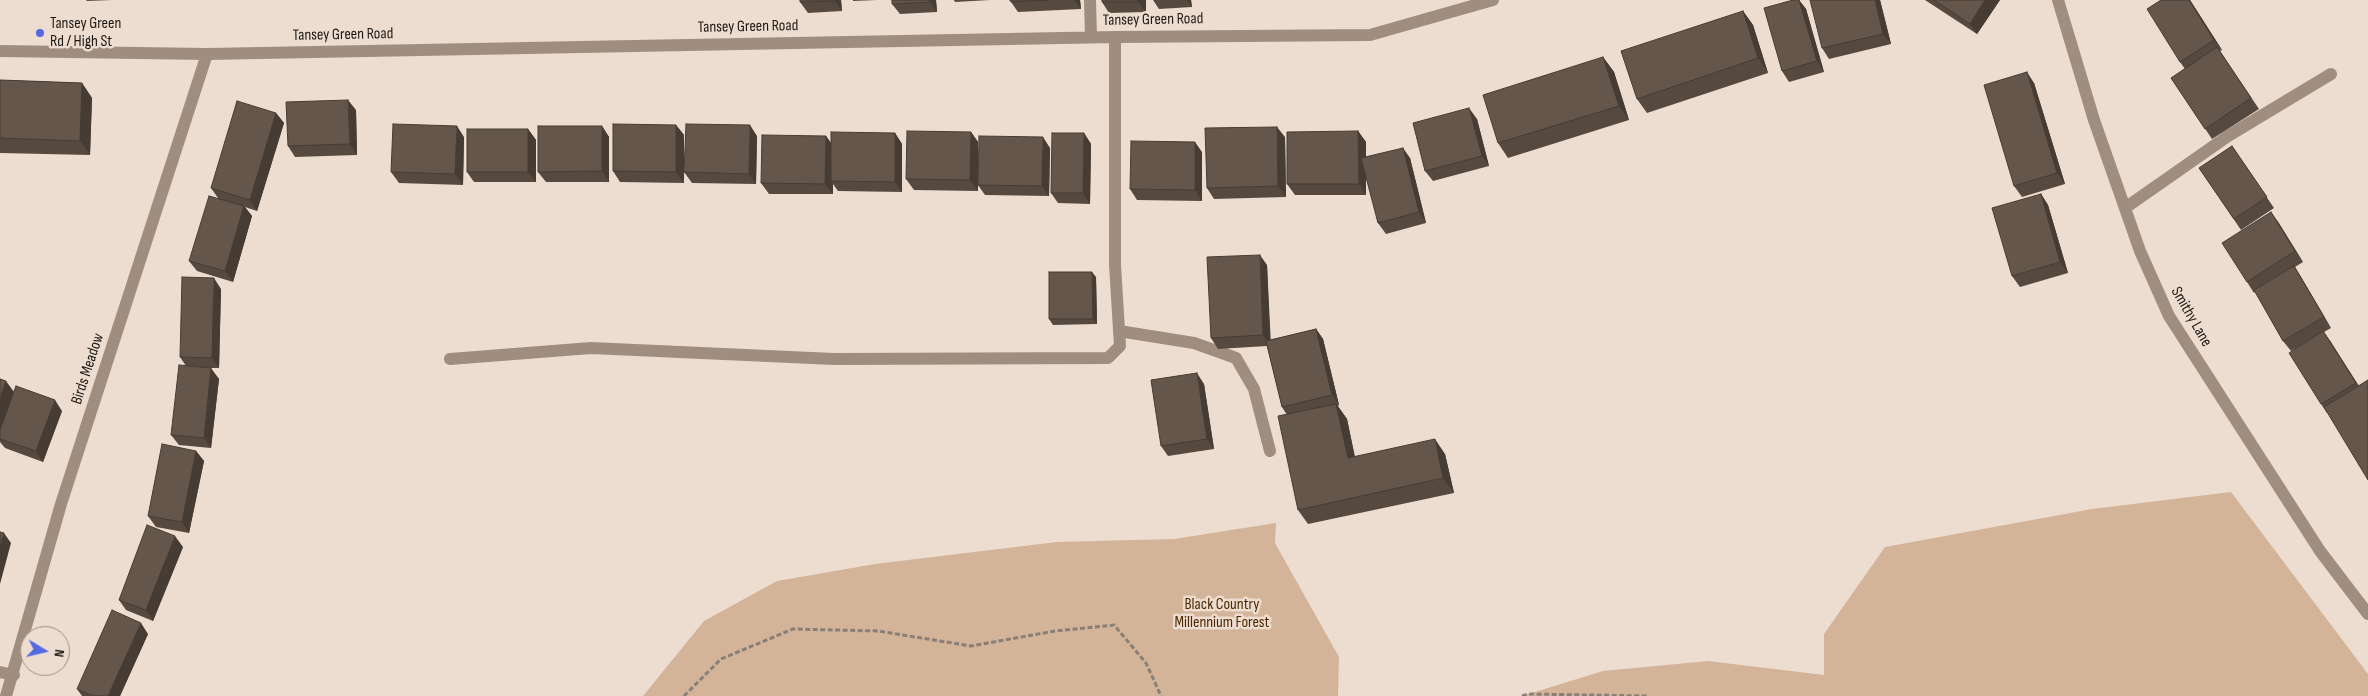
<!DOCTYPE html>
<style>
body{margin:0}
#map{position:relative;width:2368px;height:696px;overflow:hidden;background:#edddd0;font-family:"Sofia Sans Condensed",sans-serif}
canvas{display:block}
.north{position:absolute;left:20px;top:626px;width:50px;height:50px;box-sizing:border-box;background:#edddd0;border:1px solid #9a8e84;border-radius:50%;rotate:99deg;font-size:14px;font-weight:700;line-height:20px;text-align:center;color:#1d1813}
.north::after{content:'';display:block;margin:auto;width:18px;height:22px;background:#556ae0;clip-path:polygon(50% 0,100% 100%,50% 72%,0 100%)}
</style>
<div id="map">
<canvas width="2368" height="696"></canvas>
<div class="north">N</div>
</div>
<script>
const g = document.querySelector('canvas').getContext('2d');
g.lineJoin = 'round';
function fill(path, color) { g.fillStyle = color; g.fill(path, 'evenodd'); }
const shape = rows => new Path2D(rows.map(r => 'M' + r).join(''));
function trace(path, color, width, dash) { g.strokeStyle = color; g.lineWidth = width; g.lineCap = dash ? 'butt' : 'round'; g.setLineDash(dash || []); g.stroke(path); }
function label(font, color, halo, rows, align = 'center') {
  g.font = font + ' "Sofia Sans Condensed",sans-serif'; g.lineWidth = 5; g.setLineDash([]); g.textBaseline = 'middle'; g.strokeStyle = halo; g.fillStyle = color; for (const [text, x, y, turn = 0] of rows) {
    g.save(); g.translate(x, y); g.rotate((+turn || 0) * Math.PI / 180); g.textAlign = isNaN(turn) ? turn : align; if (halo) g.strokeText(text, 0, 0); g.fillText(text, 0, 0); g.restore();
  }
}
const green = shape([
 [2231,492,2368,674,2368,696,1522,696,1603,671,1708,661,1824,675,1824,634,1885,547,2092,509],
 [1276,523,1275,543,1339,657,1338,696,643,696,704,621,777,581,875,564,1057,542,1174,539]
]);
const path = shape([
 [684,696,721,659,793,629,878,631,971,646,1055,631,1114,625,1146,663,1161,696],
 [1522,696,1528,694,1649,696]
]);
const minor = shape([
 [1090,0,1091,37],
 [2058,0,2094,120,2140,251,2169,316,2320,551,2368,614],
 [0,51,207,54,1115,37,1370,35,1493,0],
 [2125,208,2228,136,2331,74],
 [1119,331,1194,343,1236,358,1254,389,1270,451],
 [450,359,591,348,834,359,1108,358,1120,346,1115,265,1115,37],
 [0,672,14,675],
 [6,696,61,504,207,54]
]);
const wall = shape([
 [86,0,112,0,87,1],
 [841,0,842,11,808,13,800,2],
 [853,0,877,0,853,1],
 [936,0,937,12,900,14,892,4],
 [954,0,990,0,955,2],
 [1010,0,1080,0,1081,9,1018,12,1011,2],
 [1146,0,1146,12,1109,13,1102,2],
 [1153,0,1191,0,1192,7,1159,9],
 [1793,0,1799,0,1806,9,1824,72,1789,82,1782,71],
 [1880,0,1891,44,1829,59,1822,48],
 [1925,0,2000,0,1977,34],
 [2161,0,2190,0,2222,50,2220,51,2259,109,2212,139,2171,78,2185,69,2180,62],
 [1743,11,1753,25,1768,73,1647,113,1637,99],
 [1603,57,1614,72,1629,120,1508,158,1498,143],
 [0,80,82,83,92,98,90,155,0,153],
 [2034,83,2065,184,2022,197,2014,186],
 [356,110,357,155,295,157,288,146],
 [276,113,284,123,257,211,245,207,252,216,233,282,197,271,189,261,218,198,211,188],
 [1477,119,1489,166,1433,181,1425,171],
 [676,125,684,135,684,183,620,182,613,171],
 [602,126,609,137,609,182,546,182,538,172],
 [528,129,536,140,536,182,474,182,467,172],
 [1358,131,1366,142,1366,157,1410,158,1426,223,1386,234,1378,223,1366,176,1366,195,1295,195,1287,184],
 [971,132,978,142,978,191,914,190,906,179],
 [895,133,902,144,902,192,838,191,833,184,833,194,769,194,761,183,826,136,831,143],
 [1084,133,1091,144,1090,204,1058,203,1051,193],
 [757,136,756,184,692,183,684,172],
 [464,137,463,185,399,183,391,172],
 [1285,137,1286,197,1214,199,1207,188],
 [2232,146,2274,208,2241,230,2199,168],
 [1050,148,1049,196,985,195,978,185],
 [1202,152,1202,201,1137,200,1130,189],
 [2041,194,2048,205,2068,273,2020,287,2012,276],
 [2271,212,2303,262,2295,267,2301,277,2331,328,2324,332,2359,386,2327,413,2321,404,2304,344,2291,351,2283,341,2255,292,2254,293,2247,282],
 [1267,265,1270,340,1316,329,1323,339,1339,405,1338,406,1347,419,1355,457,1445,454,1454,493,1308,524,1298,510,1287,415,1282,407,1267,346,1218,349,1211,338],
 [1096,277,1097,324,1053,325,1049,319],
 [221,289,219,368,209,368,219,379,211,448,179,445,171,435,186,366,180,357],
 [0,379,14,392,10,404,62,411,43,462,5,448,0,442],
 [1204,384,1214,449,1168,456,1161,446],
 [196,451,204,461,189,533,156,527,148,516],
 [183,547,153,621,126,610,119,600],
 [148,634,120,696,82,696,77,689]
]);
const shadedWall = shape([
 [835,0,841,0,842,11,835,1],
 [930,0,936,0,937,12,930,2],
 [1074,0,1080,0,1081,9],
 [1138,0,1146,0,1146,12,1138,2],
 [1187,0,1191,0,1192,7],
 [1799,0,1806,9,1824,72,1817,61],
 [1875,0,1880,0,1891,44,1883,34],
 [1985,0,2000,0,1977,34,1970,24],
 [2189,0,2190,0,2222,50,2214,40],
 [1743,11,1753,25,1768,73,1758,58],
 [1603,57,1614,72,1629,120,1619,106],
 [2027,72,2034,83,2065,184,2057,173],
 [82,83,92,98,90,155,80,141],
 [348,100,356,110,357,155,350,144],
 [1469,108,1477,119,1489,166,1482,156],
 [276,113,284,123,257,211,250,200],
 [676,125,684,135,684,183,676,172],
 [750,125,757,136,756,184,749,174],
 [457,126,464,137,463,185,455,174],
 [602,126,609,137,609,182,602,171],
 [1277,127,1285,137,1286,197,1278,186],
 [528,129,536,140,536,182,528,172],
 [1358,131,1366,142,1366,195,1359,184],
 [971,132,978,142,978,191,970,180],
 [895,133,902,144,902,192,895,182],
 [1084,133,1091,144,1090,204,1083,193],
 [826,136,833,146,831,181,833,184,833,194,825,184],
 [1043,137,1050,148,1049,196,1042,186],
 [1195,142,1202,152,1202,201,1195,190],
 [1403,148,1410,158,1426,223,1419,212],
 [2041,194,2048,205,2068,273,2060,262],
 [244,206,252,216,233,282,225,271],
 [2271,212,2279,223,2303,262,2295,251],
 [1260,255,1267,265,1271,346,1263,335],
 [2294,266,2301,277,2331,328,2324,317],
 [1092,272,1096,277,1097,324,1093,319],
 [214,278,221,289,219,368,212,358],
 [1316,329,1323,339,1339,405,1332,395],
 [2323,331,2331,342,2363,393,2356,383],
 [211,368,219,379,211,448,204,438],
 [1197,373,1204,384,1214,449,1207,439],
 [6,381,14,392,0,434,0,400],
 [55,400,62,411,43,462,36,451],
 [1336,404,1347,419,1358,473,1348,458],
 [1435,439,1445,454,1454,493,1443,478],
 [196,451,204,461,189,533,182,522],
 [4,533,11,543,0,584,0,546],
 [175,536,183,547,153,621,146,610],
 [141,623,148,634,120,696,108,696]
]);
const building = shape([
 [800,0,835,0,835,1,800,2,800,0],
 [892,0,930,0,930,2,892,4,892,0],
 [1010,0,1049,0,1011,2,1010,0],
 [1102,0,1138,0,1138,2,1102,2,1102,0],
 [1793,0,1799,0,1817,61,1782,71,1764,8,1793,0],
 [1810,0,1875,0,1883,34,1822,48,1810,0],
 [1934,0,1985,0,1970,24,1934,0],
 [2161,0,2189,0,2214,40,2180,62,2147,9,2161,0],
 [1743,11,1758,58,1637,99,1621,51,1743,11],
 [2217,47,2251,98,2205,129,2171,78,2217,47],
 [1603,57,1619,106,1498,143,1483,95,1603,57],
 [2027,72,2057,173,2014,186,1984,85,2027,72],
 [0,80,82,83,80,141,0,138,0,80],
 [348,100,350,144,288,146,286,102,348,100],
 [237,101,276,113,250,200,211,188,237,101],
 [1469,108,1482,156,1425,171,1413,123,1469,108],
 [393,124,457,126,455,174,391,172,393,124],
 [613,124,676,125,676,172,613,171,613,124],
 [686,124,750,125,749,174,684,172,686,124],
 [538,126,602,126,602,171,538,172,538,126],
 [1277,127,1278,186,1207,188,1205,128,1277,127],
 [467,129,528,129,528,172,467,172,467,129],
 [907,131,971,132,970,180,906,179,907,131],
 [1358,131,1359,184,1287,184,1287,132,1358,131],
 [831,132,895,133,895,182,831,181,831,132],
 [1052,133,1084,133,1083,193,1051,193,1052,133],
 [762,135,826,136,825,184,761,183,762,135],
 [979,136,1043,137,1042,186,978,185,979,136],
 [1131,141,1195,142,1195,190,1130,189,1131,141],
 [2232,146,2267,197,2234,219,2199,168,2232,146],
 [1403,148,1419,212,1378,223,1361,158,1403,148],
 [2041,194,2060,262,2012,276,1992,208,2041,194],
 [209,196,244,206,225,271,189,261,209,196],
 [2271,212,2295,251,2247,282,2222,243,2271,212],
 [1260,255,1263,335,1211,338,1207,257,1260,255],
 [2294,266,2324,317,2283,341,2254,290,2294,266],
 [1049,272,1092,272,1093,319,1049,319,1049,272],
 [182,277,214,278,212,358,180,357,182,277],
 [1316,329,1332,395,1282,407,1266,341,1316,329],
 [2323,331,2356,383,2321,404,2289,353,2323,331],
 [179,365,211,368,204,438,171,435,179,365],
 [1197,373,1207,439,1161,446,1151,380,1197,373],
 [0,379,6,381,0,400,0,379],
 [2368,380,2368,480,2324,407,2368,380],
 [16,386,55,400,36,451,0,439,0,430,16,386],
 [1336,404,1348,458,1435,439,1443,478,1298,510,1278,416,1336,404],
 [162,444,196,451,182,522,148,516,162,444],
 [147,525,175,536,146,610,119,600,147,525],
 [0,532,4,533,0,546,0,532],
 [112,610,141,623,108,696,93,696,77,689,112,610]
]);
const markers = [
 [40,33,5,"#556ae0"]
];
const streetNames = [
 ["Tansey Green Road",1153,20,-1],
 ["Tansey Green Road",748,27,-1],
 ["Tansey Green Road",343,35,-1],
 ["Smithy Lane",2191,317,60],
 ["Birds Meadow",88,369,-72]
];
const poiNames = [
 ["Tansey Green",50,24],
 ["Rd / High St",50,42]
];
const parkNames = [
 ["Black Country",1222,605],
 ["Millennium Forest",1222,623]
];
fill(green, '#d3b499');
trace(path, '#8a7f76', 3, [5, 2.5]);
trace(minor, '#9f8e7f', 12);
fill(wall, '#564a40');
fill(shadedWall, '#463c34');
fill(building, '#64564b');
trace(building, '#463c34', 1);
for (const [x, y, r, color] of markers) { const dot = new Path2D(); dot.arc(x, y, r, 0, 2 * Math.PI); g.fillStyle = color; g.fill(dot); trace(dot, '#edddd0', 2); }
label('16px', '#1d1813', '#edddd0', streetNames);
label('16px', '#1d1813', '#edddd0', poiNames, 'left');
label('16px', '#4e2800', '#edddd0', parkNames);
</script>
